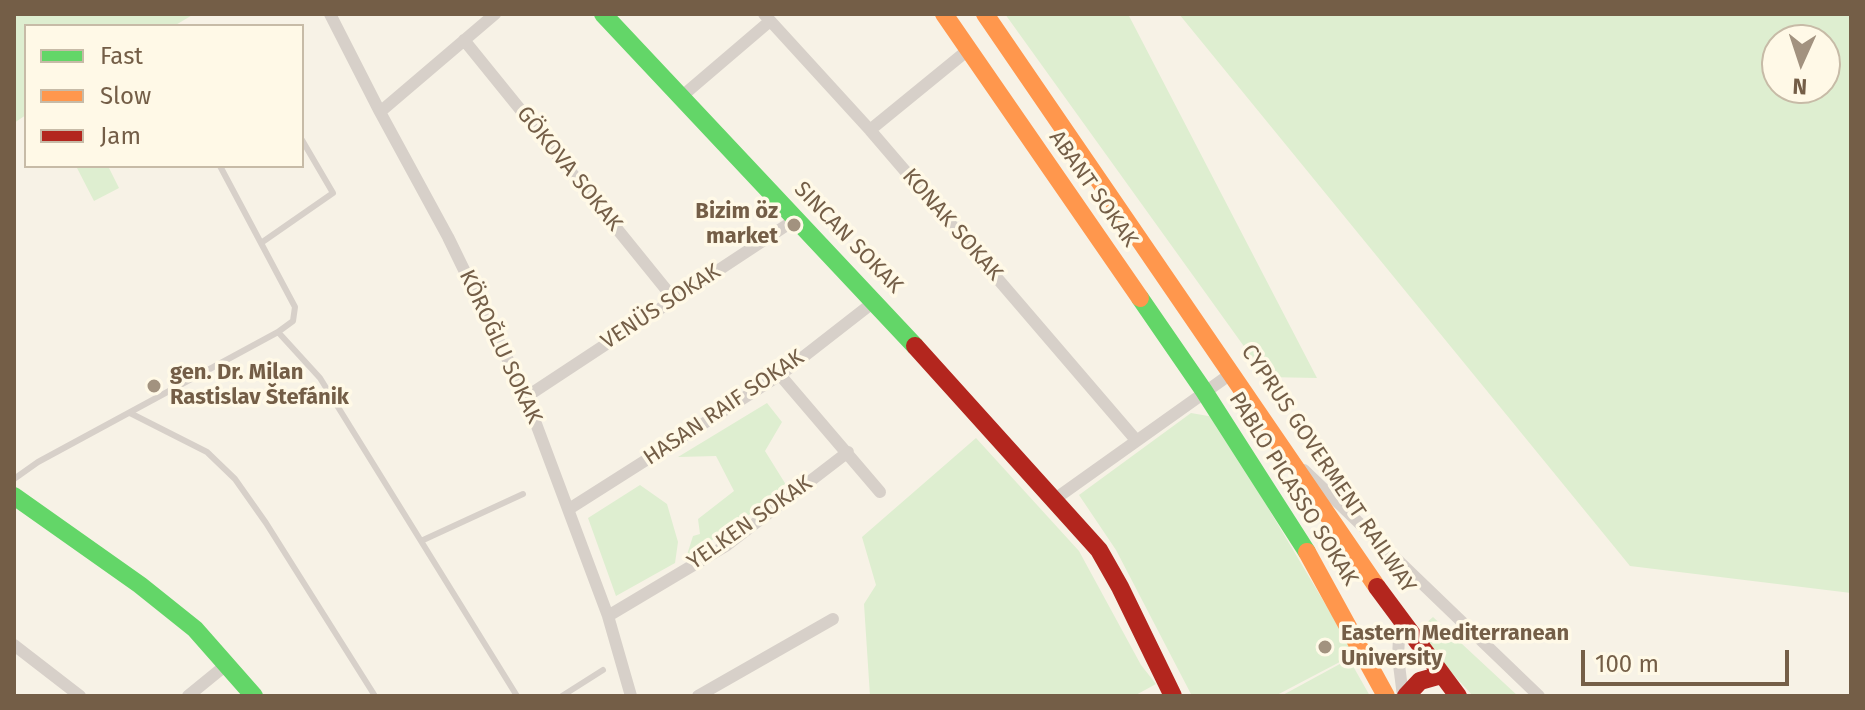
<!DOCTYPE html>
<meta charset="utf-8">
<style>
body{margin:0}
#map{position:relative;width:1865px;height:710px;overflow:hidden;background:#f7f2e6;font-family:"Fira Sans",sans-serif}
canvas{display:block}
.frame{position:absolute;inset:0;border:16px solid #745e47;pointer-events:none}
.legend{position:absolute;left:24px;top:24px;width:280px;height:144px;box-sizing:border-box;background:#fff9e7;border:2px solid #c7bba7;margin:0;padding:10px 14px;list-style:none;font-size:24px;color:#745e47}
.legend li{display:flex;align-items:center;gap:16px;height:40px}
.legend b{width:40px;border:2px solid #c7bba7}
.north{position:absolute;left:1761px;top:24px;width:80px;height:80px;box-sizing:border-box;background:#fff9e7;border:2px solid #c7bba7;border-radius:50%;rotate:183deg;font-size:22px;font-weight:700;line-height:32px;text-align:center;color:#745e47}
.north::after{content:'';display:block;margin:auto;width:28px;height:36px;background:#a2927f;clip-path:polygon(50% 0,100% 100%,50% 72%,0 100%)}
.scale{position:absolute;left:1581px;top:650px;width:208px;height:36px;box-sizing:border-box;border:4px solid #745e47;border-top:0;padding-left:10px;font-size:24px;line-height:28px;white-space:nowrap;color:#745e47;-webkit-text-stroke:6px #fff9e7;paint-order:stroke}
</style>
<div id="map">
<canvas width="1865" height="710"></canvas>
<div class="frame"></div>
<ul class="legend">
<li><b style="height:10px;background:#63d668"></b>Fast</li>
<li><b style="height:10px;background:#ff974d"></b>Slow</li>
<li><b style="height:10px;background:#b3261e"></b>Jam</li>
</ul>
<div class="north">N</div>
<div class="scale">100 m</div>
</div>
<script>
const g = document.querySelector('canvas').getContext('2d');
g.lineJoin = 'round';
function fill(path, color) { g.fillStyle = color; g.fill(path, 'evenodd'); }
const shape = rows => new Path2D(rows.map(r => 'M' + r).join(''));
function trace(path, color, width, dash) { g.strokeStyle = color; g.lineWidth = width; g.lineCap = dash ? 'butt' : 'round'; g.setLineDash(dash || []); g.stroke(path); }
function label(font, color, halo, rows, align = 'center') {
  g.font = font + ' "Fira Sans",sans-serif'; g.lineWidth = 7; g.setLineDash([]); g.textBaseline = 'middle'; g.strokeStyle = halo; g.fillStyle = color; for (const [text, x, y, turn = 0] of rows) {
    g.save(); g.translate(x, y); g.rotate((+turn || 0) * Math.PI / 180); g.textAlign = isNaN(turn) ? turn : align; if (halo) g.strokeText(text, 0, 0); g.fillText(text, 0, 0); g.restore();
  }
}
const green = shape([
 [14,14,194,14,174,26,26,26,26,115,14,123],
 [1005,14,1128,14,1317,378,1266,377],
 [1179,14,1851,14,1851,593,1630,566],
 [1777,40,1825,40,1825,88,1777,88],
 [76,166,108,166,119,188,94,201],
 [767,403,782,422,765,451,788,488,686,558,693,536,700,534,698,519,734,491,716,456,678,457],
 [1191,413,1214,417,1355,654,1275,696,1192,696,1116,550,1079,495],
 [976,438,1079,551,1141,665,1156,684,1134,696,870,696,864,604,876,585,862,537],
 [640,485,667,504,678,542,675,563,616,596,588,518],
 [1433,617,1518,696,1473,696,1415,633],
 [1349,659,1370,696,1281,696]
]);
const lane = shape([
 [220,166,295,307,293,321,278,332],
 [261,243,333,193,302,140],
 [130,413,207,452,235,479,266,523,375,696],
 [14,479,38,462,278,332,320,378,517,696],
 [421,541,523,494],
 [562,696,603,670]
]);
const street = shape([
 [330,14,380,112,448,237,526,397,608,616,631,696],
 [764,14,870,130,1136,440],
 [464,40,673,298],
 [681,97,770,21],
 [380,112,495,14],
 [870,130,968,50],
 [780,375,880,492],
 [526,397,796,219],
 [1304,470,1539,696],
 [1055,499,1232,373],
 [569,509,780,375,875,301],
 [608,616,727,545,848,452],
 [1400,619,1398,657,1403,696],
 [14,645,80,696],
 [188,696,226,665],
 [698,696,833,619]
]);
const fast = shape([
 [603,14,915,346],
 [1140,298,1204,391,1307,552],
 [14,496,140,585,195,629,254,696]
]);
const slow = shape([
 [944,14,1140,298],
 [985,14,1377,587],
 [1307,552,1386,696]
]);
const jam = shape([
 [915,346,1099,550,1120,587,1173,696],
 [1377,587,1458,696],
 [1406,696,1420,681,1441,675]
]);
const markers = [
 [794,225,8,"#a2927f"],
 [154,386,8,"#a2927f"],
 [1325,647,8,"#a2927f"]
];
const streetNames = [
 ["GÖKOVA SOKAK",569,169,51],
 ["ABANT SOKAK",1093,189,55],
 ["KONAK SOKAK",952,225,49],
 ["SINCAN SOKAK",848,238,46],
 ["VENÜS SOKAK",661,307,-33],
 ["KÖROĞLU SOKAK",500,347,65],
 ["HASAN RAIF SOKAK",724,408,-34],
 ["CYPRUS GOVERMENT RAILWAY",1328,469,56],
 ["PABLO PICASSO SOKAK",1293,489,58],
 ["YELKEN SOKAK",750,523,-35]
];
const poiNames = [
 ["Bizim öz",778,212,"right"],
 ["market",778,237,"right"],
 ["gen. Dr. Milan",170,373],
 ["Rastislav Štefánik",170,398],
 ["Eastern Mediterranean",1341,634],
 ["University",1341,659]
];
fill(green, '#deeed0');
trace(lane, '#d7d0c9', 6);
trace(street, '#d7d0c9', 12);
trace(fast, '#63d668', 18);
trace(slow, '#ff974d', 18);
trace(jam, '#b3261e', 18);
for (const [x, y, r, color] of markers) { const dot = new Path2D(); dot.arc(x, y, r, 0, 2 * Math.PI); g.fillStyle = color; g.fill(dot); trace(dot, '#fff9e7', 3); }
label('22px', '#745e47', '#fff9e7', streetNames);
label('bold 22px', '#745e47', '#fff9e7', poiNames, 'left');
</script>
